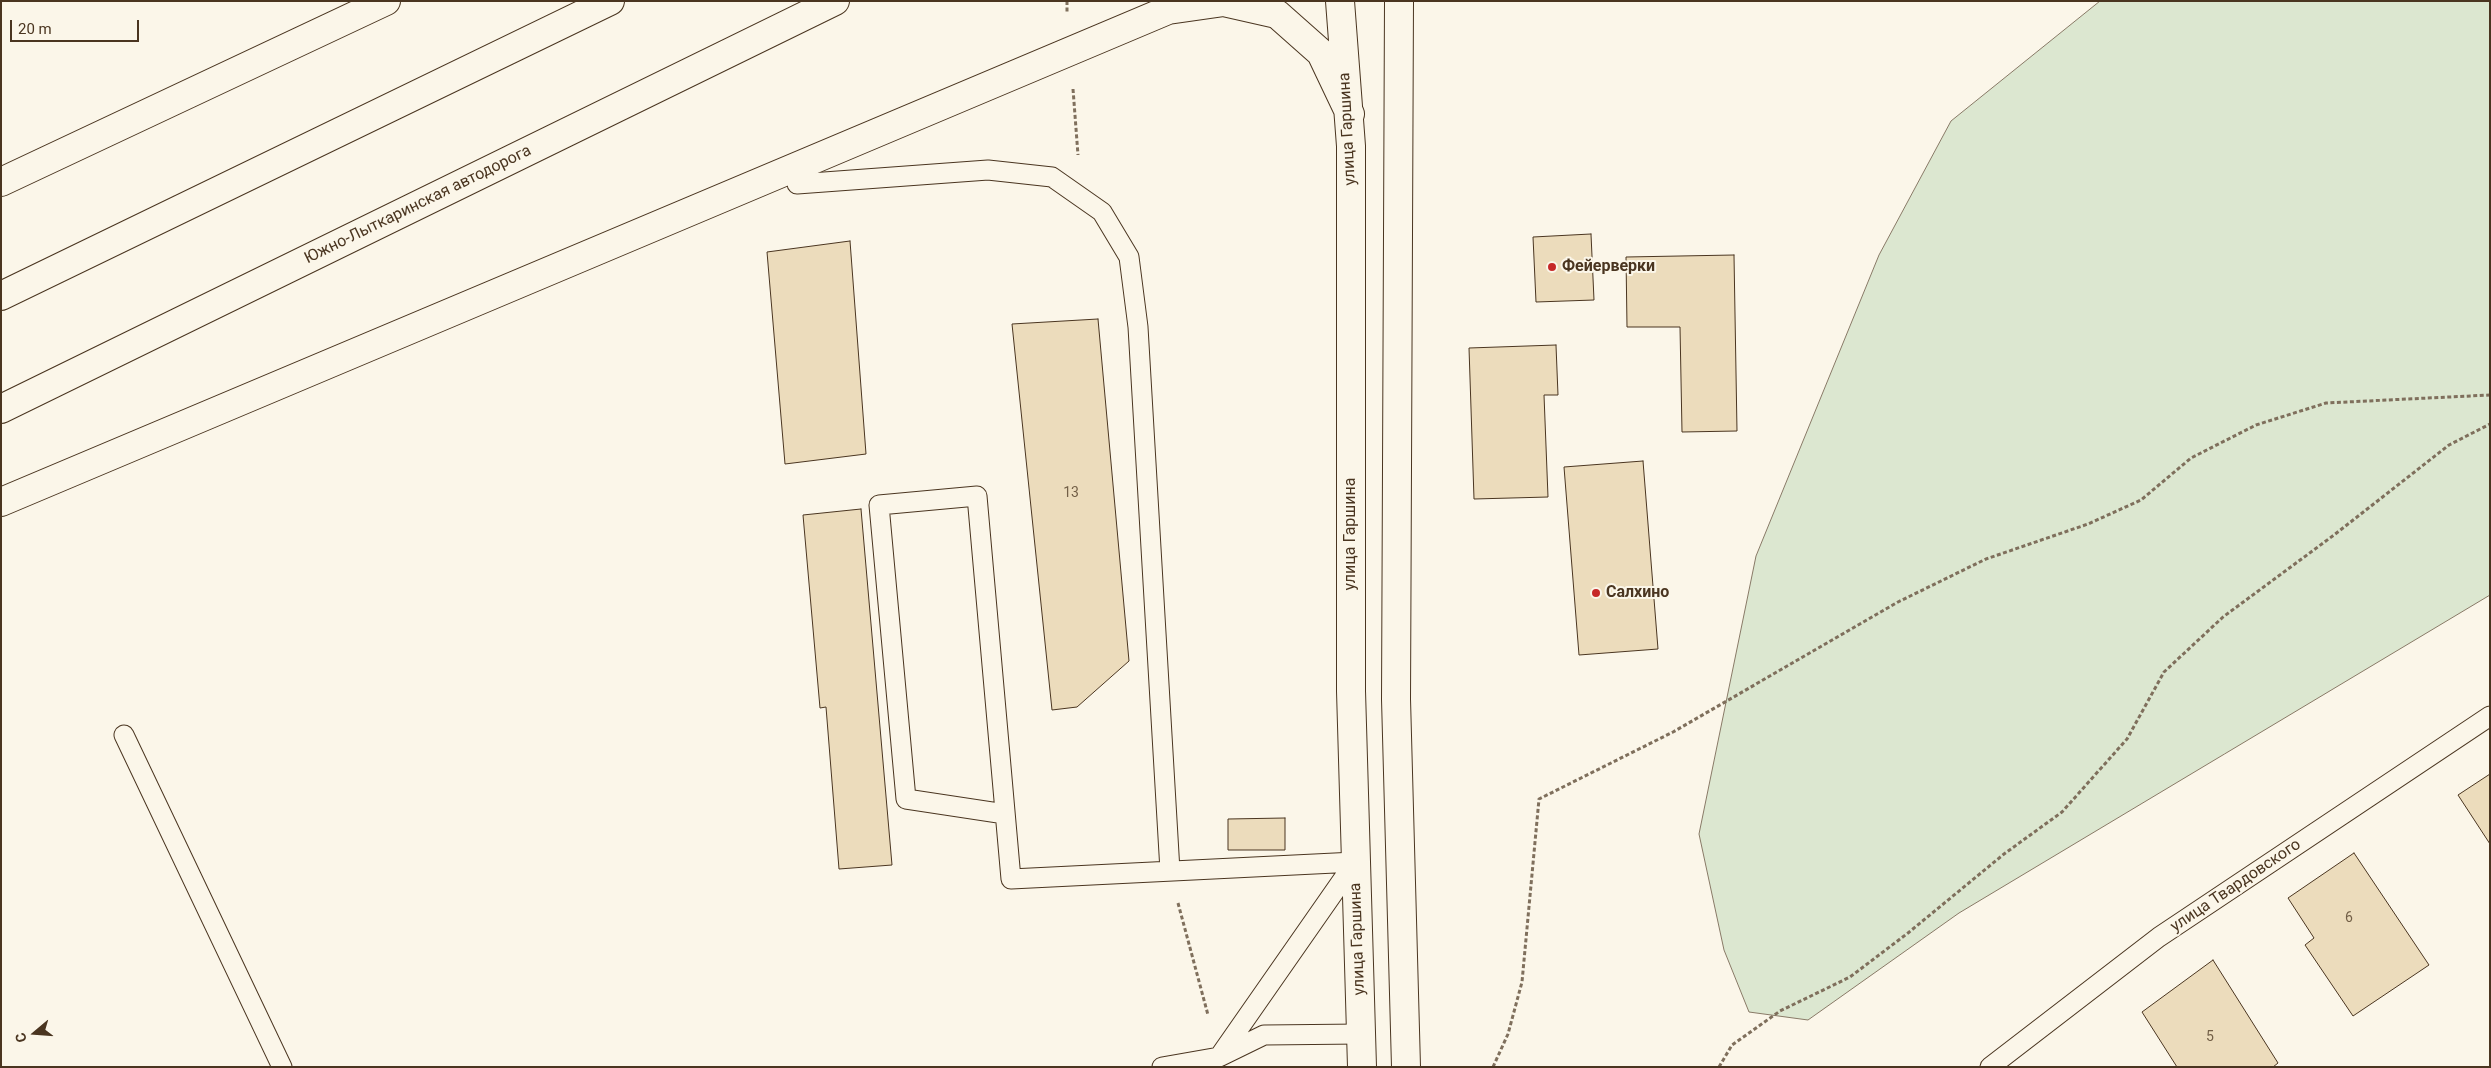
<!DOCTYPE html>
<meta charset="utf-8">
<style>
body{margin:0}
#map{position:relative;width:2491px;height:1068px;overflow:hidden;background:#fbf6e9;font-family:Roboto,sans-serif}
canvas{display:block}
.frame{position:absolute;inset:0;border:2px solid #4a3520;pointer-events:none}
.north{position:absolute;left:10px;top:1008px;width:50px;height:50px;-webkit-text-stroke:4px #fbf6e9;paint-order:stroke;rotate:252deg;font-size:14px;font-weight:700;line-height:20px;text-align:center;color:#4a3520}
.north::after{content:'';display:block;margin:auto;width:18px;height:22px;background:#4a3520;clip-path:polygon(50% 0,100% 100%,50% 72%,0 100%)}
.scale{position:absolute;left:10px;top:20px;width:129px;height:22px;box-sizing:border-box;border:2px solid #4a3520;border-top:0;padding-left:6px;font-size:15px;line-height:18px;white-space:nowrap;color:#4a3520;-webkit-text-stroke:4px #fbf6e9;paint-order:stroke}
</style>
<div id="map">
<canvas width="2491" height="1068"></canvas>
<div class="frame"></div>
<div class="north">С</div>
<div class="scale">20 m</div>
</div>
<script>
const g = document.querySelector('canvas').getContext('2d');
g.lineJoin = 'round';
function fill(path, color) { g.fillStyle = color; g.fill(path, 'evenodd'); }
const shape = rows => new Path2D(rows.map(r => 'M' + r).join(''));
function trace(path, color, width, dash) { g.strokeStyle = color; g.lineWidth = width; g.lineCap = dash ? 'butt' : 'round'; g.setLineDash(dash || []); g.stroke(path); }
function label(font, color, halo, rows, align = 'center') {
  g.font = font + ' Roboto,sans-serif'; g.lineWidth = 4; g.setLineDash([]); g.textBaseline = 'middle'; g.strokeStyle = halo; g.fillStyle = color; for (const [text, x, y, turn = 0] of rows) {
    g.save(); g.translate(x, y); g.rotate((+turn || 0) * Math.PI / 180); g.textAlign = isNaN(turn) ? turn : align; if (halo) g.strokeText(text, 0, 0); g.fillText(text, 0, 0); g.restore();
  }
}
const green = shape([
 [2100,1,2490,1,2490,595,1959,913,1808,1020,1749,1012,1724,950,1699,834,1756,556,1879,255,1951,121,2100,1]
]);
const building = shape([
 [1591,234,1594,300,1536,302,1533,237,1591,234],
 [850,241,866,454,785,464,767,252,850,241],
 [1734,255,1737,431,1682,432,1680,327,1627,327,1626,257,1734,255],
 [1098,319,1129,661,1077,707,1052,710,1012,324,1098,319],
 [1556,345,1558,395,1544,395,1548,497,1474,499,1469,348,1556,345],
 [1643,461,1658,649,1579,655,1564,467,1643,461],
 [861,509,892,865,839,869,826,707,820,708,803,515,861,509],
 [2490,774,2490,844,2458,795,2490,774],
 [1285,818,1285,850,1228,850,1228,819,1285,818],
 [2354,853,2429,965,2353,1016,2305,945,2314,938,2288,898,2354,853],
 [2213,960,2278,1063,2273,1067,2177,1067,2142,1012,2213,960]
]);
const path = shape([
 [1067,1,1067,13],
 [1073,89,1078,155],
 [1178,903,1208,1015],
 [1493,1067,1508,1034,1522,982,1539,799,1673,732,1898,602,1986,559,2088,524,2141,500,2191,458,2256,425,2326,403,2490,395],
 [1719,1067,1732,1045,1780,1011,1850,977,1908,933,2004,854,2062,812,2127,739,2164,672,2223,617,2334,535,2449,445,2490,424]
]);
const lane = shape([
 [797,184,988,170,1052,177,1102,212,1129,257,1138,327,1170,871],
 [124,735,282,1067],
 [1005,814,906,799,879,505,977,496,1011,879,1355,862],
 [1219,1057,1355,862],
 [1162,1067,1219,1057,1264,1035,1361,1034],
 [1990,1067,2159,937,2490,716]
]);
const primary = shape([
 [1340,1,1351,146,1351,691,1362,1067],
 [1399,1,1396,699,1406,1067],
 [1,182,386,1],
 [1,296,610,1],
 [1,409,835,1],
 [1,502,1168,10,1224,2,1277,14,1321,53,1350,114]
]);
const markers = [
 [1552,267,5,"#c62828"],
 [1596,593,5,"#c62828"]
];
const numberNames = [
 ["13",1071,493],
 ["6",2349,918],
 ["5",2210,1037]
];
const streetNames = [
 ["улица Гаршина",1348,129,-93],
 ["Южно-Лыткаринская автодорога",418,205,-26],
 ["улица Гаршина",1351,534,-90],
 ["улица Твардовского",2236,886,-34],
 ["улица Гаршина",1358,939,-92]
];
const poiNames = [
 ["Фейерверки",1562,267],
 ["Салхино",1606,593]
];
fill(green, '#dce7d0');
trace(green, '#887966', 1);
fill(building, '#ecdcbc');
trace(building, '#4a3520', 1);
trace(lane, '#4a3520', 21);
trace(primary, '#4a3520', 30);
trace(path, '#7f6f5c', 3, [4, 2.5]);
trace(lane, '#fbf6e9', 19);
trace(primary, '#fbf6e9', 28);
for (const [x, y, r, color] of markers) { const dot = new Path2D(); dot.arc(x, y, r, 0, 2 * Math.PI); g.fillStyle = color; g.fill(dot); trace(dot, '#fbf6e9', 2); }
label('14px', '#725f47', null, numberNames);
label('16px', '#4a3520', '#fbf6e9', streetNames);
label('bold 16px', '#4a3520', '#fbf6e9', poiNames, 'left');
</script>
